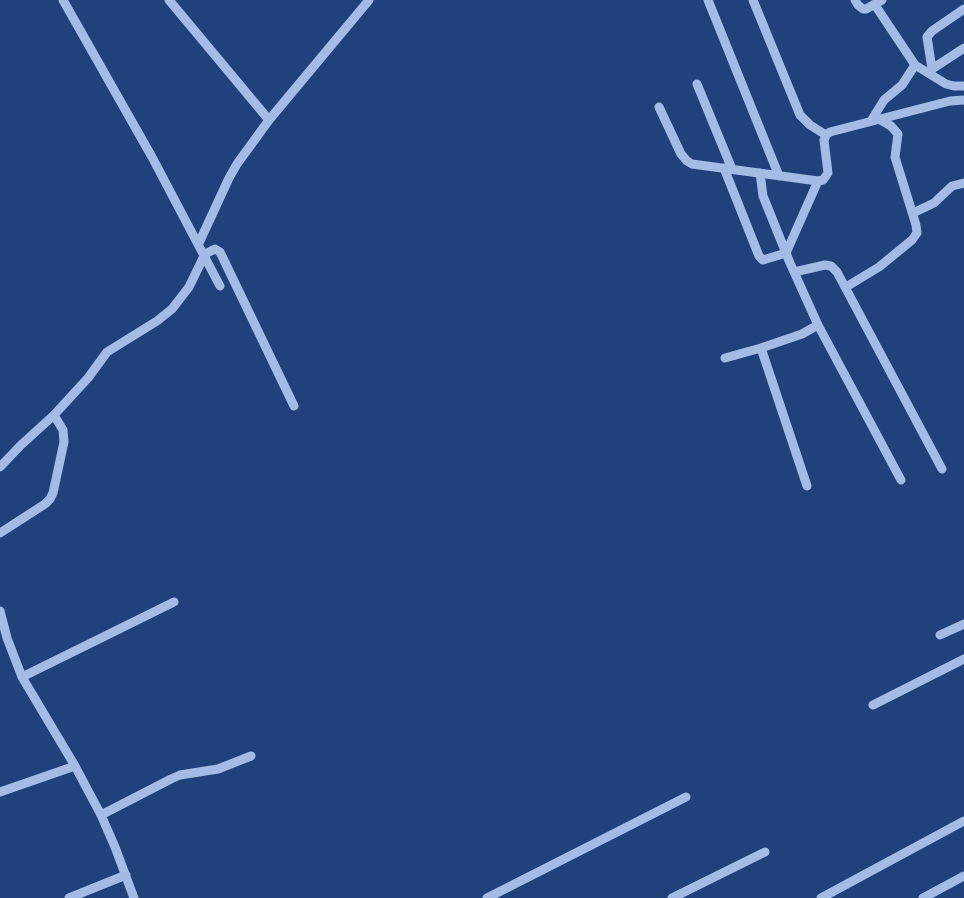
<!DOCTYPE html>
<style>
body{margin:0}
canvas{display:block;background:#21417a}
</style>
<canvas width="964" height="898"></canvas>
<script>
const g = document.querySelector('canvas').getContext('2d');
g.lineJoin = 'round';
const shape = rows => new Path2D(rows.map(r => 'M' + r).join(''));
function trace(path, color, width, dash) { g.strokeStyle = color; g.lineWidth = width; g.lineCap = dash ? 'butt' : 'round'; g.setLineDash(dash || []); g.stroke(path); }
const minor = shape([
 [63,0,152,157,220,286],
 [169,0,269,120],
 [708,0,779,176],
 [753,0,800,115,810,125,826,135],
 [855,0,858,5,863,9,866,9,882,0],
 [875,5,915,65,946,84,954,86,964,86],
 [932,69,927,37,932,31,964,9],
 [929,71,964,48],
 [697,84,732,169],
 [659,107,681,154,687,161,692,164,818,181,823,180,828,173,824,140,826,135,830,132,950,101,964,100],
 [871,121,884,100,902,85,915,65],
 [724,168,759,256,763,260,786,253,818,181],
 [760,173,763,196,790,263,818,325,901,480],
 [913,213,934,203,952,186,964,183],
 [199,243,229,178,237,164,269,120,369,0],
 [794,272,825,265,831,266,837,272,942,469],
 [846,287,879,267,912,240,917,233,916,225,895,157,898,134,891,126,879,119],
 [761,348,807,486],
 [725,358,761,348,802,334,818,325],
 [0,467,21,445,54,415,88,378,107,352,157,321,172,309,189,287,205,254,215,249,220,252,294,406],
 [0,533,45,504,50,499,53,493,64,442,63,430,54,415],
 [0,611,7,638,22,677,75,766,101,815,115,847,134,898],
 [940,635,964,624],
 [22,677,174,602],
 [873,705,964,659],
 [0,792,75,766],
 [101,815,171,779,180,775,218,769,251,756],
 [69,898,126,875],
 [487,898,686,797],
 [672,898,765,852],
 [821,898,964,821],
 [923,898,964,876]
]);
trace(minor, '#a2bce6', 9);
</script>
